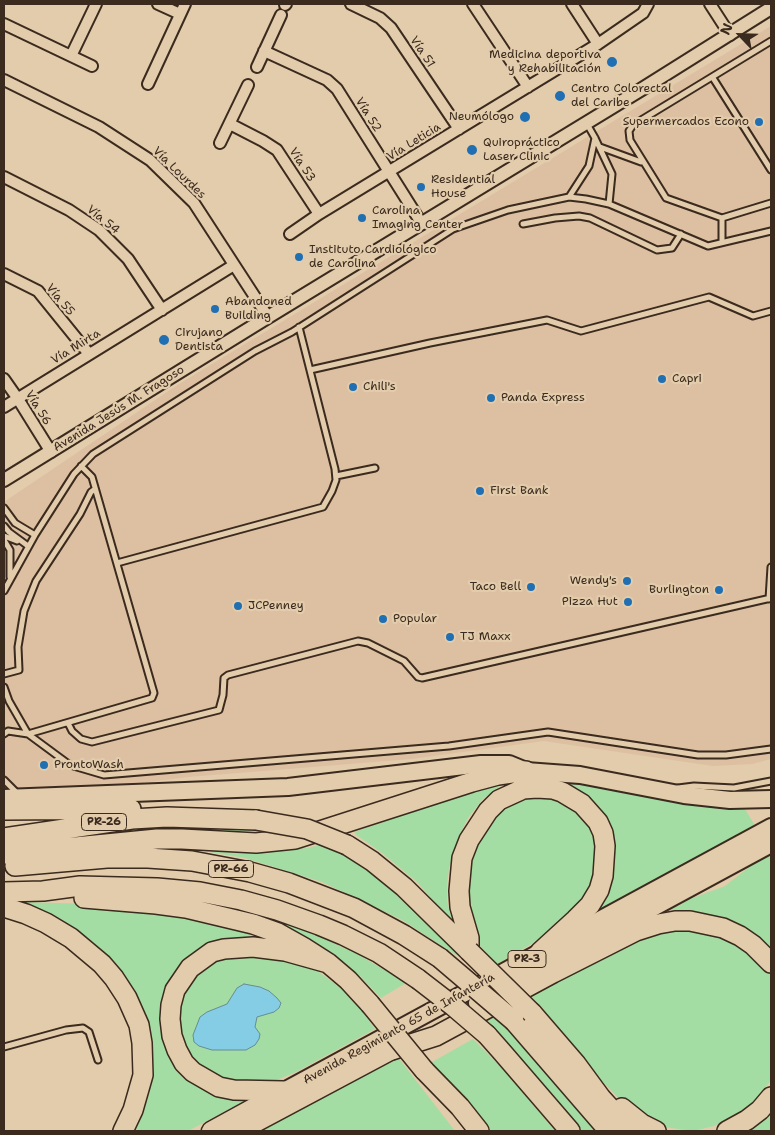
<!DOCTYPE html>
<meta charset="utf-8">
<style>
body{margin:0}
#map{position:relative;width:775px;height:1135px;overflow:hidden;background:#e2ccab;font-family:"Shantell Sans",sans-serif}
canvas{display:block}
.frame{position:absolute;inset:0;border:5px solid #3b2a1e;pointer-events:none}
.north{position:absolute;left:715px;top:10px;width:50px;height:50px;-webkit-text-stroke:4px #e2ccab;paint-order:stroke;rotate:294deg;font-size:14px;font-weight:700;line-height:20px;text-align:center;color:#3b2a1e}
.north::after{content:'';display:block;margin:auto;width:18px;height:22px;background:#3b2a1e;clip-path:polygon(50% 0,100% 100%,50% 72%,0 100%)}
</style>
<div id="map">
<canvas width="775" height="1135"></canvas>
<div class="frame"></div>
<div class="north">N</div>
</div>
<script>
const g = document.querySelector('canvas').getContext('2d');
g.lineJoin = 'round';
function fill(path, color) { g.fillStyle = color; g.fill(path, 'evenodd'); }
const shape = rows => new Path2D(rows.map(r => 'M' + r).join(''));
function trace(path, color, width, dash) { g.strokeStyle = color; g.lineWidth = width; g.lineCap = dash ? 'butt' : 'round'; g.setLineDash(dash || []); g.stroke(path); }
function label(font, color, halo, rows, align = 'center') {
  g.font = font + ' "Shantell Sans",sans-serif'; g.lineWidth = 4.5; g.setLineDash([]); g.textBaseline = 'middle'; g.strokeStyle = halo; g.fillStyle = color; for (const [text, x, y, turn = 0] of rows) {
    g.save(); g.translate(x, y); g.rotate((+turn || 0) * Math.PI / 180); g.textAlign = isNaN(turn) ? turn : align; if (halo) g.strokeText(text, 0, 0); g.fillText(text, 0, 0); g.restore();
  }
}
const built = shape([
 [771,26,771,759,752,764,713,766,544,741,411,759,188,777,85,790,4,792,4,502,179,384]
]);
const green = shape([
 [563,779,697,805,745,809,757,829,596,915,591,908,606,881,585,796,567,785,513,782,500,786,482,800,468,818,461,832,449,868,447,884,447,901,450,913,455,922,453,923,417,882,382,853,355,834,356,833,354,832,357,831,392,819,398,813,491,782],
 [548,796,567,805,582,815,586,822,592,833,595,844,597,861,595,876,589,892,580,907,547,935,497,964,480,946,473,933,465,882,475,845,492,815,520,798],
 [176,823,276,831,232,835,51,840,96,827],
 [323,844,337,849,385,880,461,953,456,955,402,920,322,882,245,858,179,847,269,850,308,848],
 [771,849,771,951,730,922,710,915,671,910,673,907,679,906,687,900,725,886,748,868,757,856],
 [18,902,95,904,168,912,234,928,256,937,257,940,192,956,168,1045,248,1099,188,1131,127,1131,138,1112,131,991],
 [245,910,263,914,303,929,359,955,406,983,381,998,361,977,325,952,285,930,245,912],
 [672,927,722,935,761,961,771,975,771,1080,758,1098,737,1116,714,1126,697,1130,686,1130,664,1127,653,1123,625,1105,599,1078,542,1008,529,997,577,972,576,969,636,938],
 [246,949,307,966,319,972,343,990,356,1003,375,1029,296,1072,267,1084,232,1084,196,1069,174,1023,181,986,201,963],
 [496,1016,504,1023,600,1131,577,1131,509,1044,485,1022],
 [473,1039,502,1068,555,1131,486,1131,432,1062],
 [397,1056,455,1131,258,1131],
 [771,1106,771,1131,740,1131]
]);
const water = shape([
 [244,984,260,987,269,991,277,998,281,1003,279,1008,274,1012,257,1017,255,1027,260,1034,259,1039,255,1045,246,1050,212,1050,199,1046,194,1042,193,1035,200,1017,207,1012,227,1004,237,988,244,984]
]);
const service = shape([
 [771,41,633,125,629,131,630,140,666,198,722,218,771,203],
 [713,78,771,170],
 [587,124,595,138,612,174,609,204],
 [600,147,641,162,643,161],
 [569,197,589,166,595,138],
 [523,224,555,218,579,216,590,218,657,250,672,248,681,234],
 [722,242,722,218],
 [310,370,430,343,547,320,581,331,709,297,753,316,771,311],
 [336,476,375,468],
 [4,508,15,523,35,535],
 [4,526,9,532,28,546],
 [4,536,17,541],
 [4,540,10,550,10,577],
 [117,563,323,507,332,491,336,480,335,469,299,327],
 [4,591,35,535,74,474,93,454,255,351,292,332,453,229,508,210,569,197,586,199,609,204,708,246,771,231],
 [769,599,771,567],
 [4,674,19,670,18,647,24,611,36,581,80,514,91,492,95,489],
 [4,687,9,701,28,734,70,765,104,775,449,746,548,732,698,755,726,755,771,749],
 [68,723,72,731,81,739,92,742,219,710,223,695,224,678,228,675,358,641,368,643,404,661,418,677,422,678,771,598],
 [4,734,8,731,28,734,152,698,154,693,92,477,81,466],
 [4,780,18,794],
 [678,788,694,786,734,788,771,781],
 [4,1047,66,1030,83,1028,89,1032,98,1060]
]);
const minor = shape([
 [158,4,180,14],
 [351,4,380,18,391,28,459,129],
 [473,4,528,87],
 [572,4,598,44],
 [710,4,730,35],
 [285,5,286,4],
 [4,24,92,66],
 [264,51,327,80,337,89,422,224],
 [71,56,96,4],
 [257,67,281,15],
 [4,80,99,127,150,160,194,203,268,317],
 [148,84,185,4],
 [230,124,263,141,277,150,319,214],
 [220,143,248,85],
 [4,177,69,210,99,230,128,259,162,310],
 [290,234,319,214,598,44,643,13,648,4],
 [4,274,38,291,89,354],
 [4,379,18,399,51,452],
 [4,407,234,265]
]);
const tertiary = shape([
 [4,480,268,317,642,89,771,8]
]);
const primary = shape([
 [4,798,288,787,481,764,509,764,526,771,580,775,684,795,730,800,771,799],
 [477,1003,771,844],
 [284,1091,771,827]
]);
const trunk = shape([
 [211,1131,284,1091],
 [240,1131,392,1050]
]);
const motorway = shape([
 [4,810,131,809],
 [4,838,132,819,167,817,256,820],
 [347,845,372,861,404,887,469,951],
 [4,854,157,839,182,839,256,843,295,839,472,782,498,775,526,771],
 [15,866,107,858,148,858,192,861,250,872,289,883,354,908,404,935,440,958],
 [4,892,43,891,80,886,157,888,200,892,241,900,277,910,319,925,343,935,379,953,418,979],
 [84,898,156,904,186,908,253,924,278,933,303,947,328,963,348,980,370,1004],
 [4,907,26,914,46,923,71,938,102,964,114,978,127,998,139,1025,142,1043,143,1075,133,1110,123,1131],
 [469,951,469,938,460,907,459,891,462,858,469,840,488,811,499,800,523,789,537,788,553,789,562,792,582,804,598,822,603,833,605,846,603,876,599,890,590,905,575,920,540,952],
 [532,1013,576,1064,601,1098,631,1131],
 [514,1021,609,1131],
 [487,1035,502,1052,570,1131],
 [392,1050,436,1036,553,973,636,931,658,924,675,921,690,921,723,928,740,936,753,945,771,963],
 [424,1070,460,1107,479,1131],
 [284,1091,234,1090,219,1087,193,1072,184,1063,177,1050,172,1036,170,1019,171,1005,175,990,190,968,212,952,224,949,253,947,285,951,328,963],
 [622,1108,642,1124,656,1131],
 [727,1131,747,1120,760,1110,771,1097]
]);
const motorwayBridge = shape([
 [256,820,307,829,347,845],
 [469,951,532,1013],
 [440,958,514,1021],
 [418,979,453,1006,487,1035],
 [370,1004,424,1070]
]);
const markers = [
 [612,62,6,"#1f6fb2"],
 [560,96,6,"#1f6fb2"],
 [525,117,6,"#1f6fb2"],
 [759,122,5,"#1f6fb2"],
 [472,150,6,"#1f6fb2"],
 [421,187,5,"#1f6fb2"],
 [362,218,5,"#1f6fb2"],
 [299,257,5,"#1f6fb2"],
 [215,309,5,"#1f6fb2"],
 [164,340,6,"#1f6fb2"],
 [662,379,5,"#1f6fb2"],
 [353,387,5,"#1f6fb2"],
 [491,398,5,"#1f6fb2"],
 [480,491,5,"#1f6fb2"],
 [627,581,5,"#1f6fb2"],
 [531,587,5,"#1f6fb2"],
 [719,590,5,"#1f6fb2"],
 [628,602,5,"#1f6fb2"],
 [238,606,5,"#1f6fb2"],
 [383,619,5,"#1f6fb2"],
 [450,637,5,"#1f6fb2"],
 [44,765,5,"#1f6fb2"]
];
const shields = [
 [104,822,45],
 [231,869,45],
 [527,959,38]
];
const shieldNames = [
 ["PR-26",104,822],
 ["PR-66",231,869],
 ["PR-3",527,959]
];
const streetNames = [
 ["Vía 51",422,52,56],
 ["Vía 52",368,115,58],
 ["Vía Leticia",414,142,-32],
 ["Vía 53",302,165,57],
 ["Vía Lourdes",179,173,44],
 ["Vía 54",103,220,39],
 ["Vía 55",60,300,50],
 ["Vía Mirta",76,347,-32],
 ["Vía 56",38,408,58],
 ["Avenida Jesús M. Fragoso",119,409,-32],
 ["Avenida Regimiento 65 de Infantería",399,1029,-29]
];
const poiNames = [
 ["Medicina deportiva",601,55,"right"],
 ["y Rehabilitación",601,69,"right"],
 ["Centro Colorectal",571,89],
 ["del Caribe",571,103],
 ["Neumólogo",514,117,"right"],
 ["Supermercados Econo",749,122,"right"],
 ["Quiropráctico",483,143],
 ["Laser Clinic",483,157],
 ["Residential",431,180],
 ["House",431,194],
 ["Carolina",372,211],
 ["Imaging Center",372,225],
 ["Instituto Cardiológico",309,250],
 ["de Carolina",309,264],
 ["Abandoned",225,302],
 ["Building",225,316],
 ["Cirujano",175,333],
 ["Dentista",175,347],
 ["Capri",672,379],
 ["Chili's",363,387],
 ["Panda Express",501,398],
 ["First Bank",490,491],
 ["Wendy's",617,581,"right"],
 ["Taco Bell",521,587,"right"],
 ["Burlington",709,590,"right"],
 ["Pizza Hut",618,602,"right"],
 ["JCPenney",248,606],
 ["Popular",393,619],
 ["TJ Maxx",460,637],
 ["ProntoWash",54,765]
];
fill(built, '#ddbfa1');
fill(green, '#a4dda3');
fill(water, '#84cde5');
trace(water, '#678c95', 1);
trace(service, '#3b2a1e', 9);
trace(minor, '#3b2a1e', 14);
trace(tertiary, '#3b2a1e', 16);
trace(primary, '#3b2a1e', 20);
trace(trunk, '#3b2a1e', 21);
trace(motorway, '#3b2a1e', 22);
trace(service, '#e2ccab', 5);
trace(minor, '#e2ccab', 10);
trace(tertiary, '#e2ccab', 12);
trace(primary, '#e2ccab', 16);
trace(trunk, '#e2ccab', 18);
trace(motorway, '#e2ccab', 19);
trace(motorwayBridge, '#3b2a1e', 22, []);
trace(motorwayBridge, '#e2ccab', 19);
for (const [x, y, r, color] of markers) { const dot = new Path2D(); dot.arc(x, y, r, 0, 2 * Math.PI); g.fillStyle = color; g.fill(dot); trace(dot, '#e2ccab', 2); }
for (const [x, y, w] of shields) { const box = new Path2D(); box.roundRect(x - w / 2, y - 8.5, w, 17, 4); g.fillStyle = '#e2ccab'; g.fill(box); trace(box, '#3b2a1e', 1); }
label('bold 11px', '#3b2a1e', null, shieldNames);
label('12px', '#3b2a1e', '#e2ccab', streetNames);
label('12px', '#3b2a1e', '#e2ccab', poiNames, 'left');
</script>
